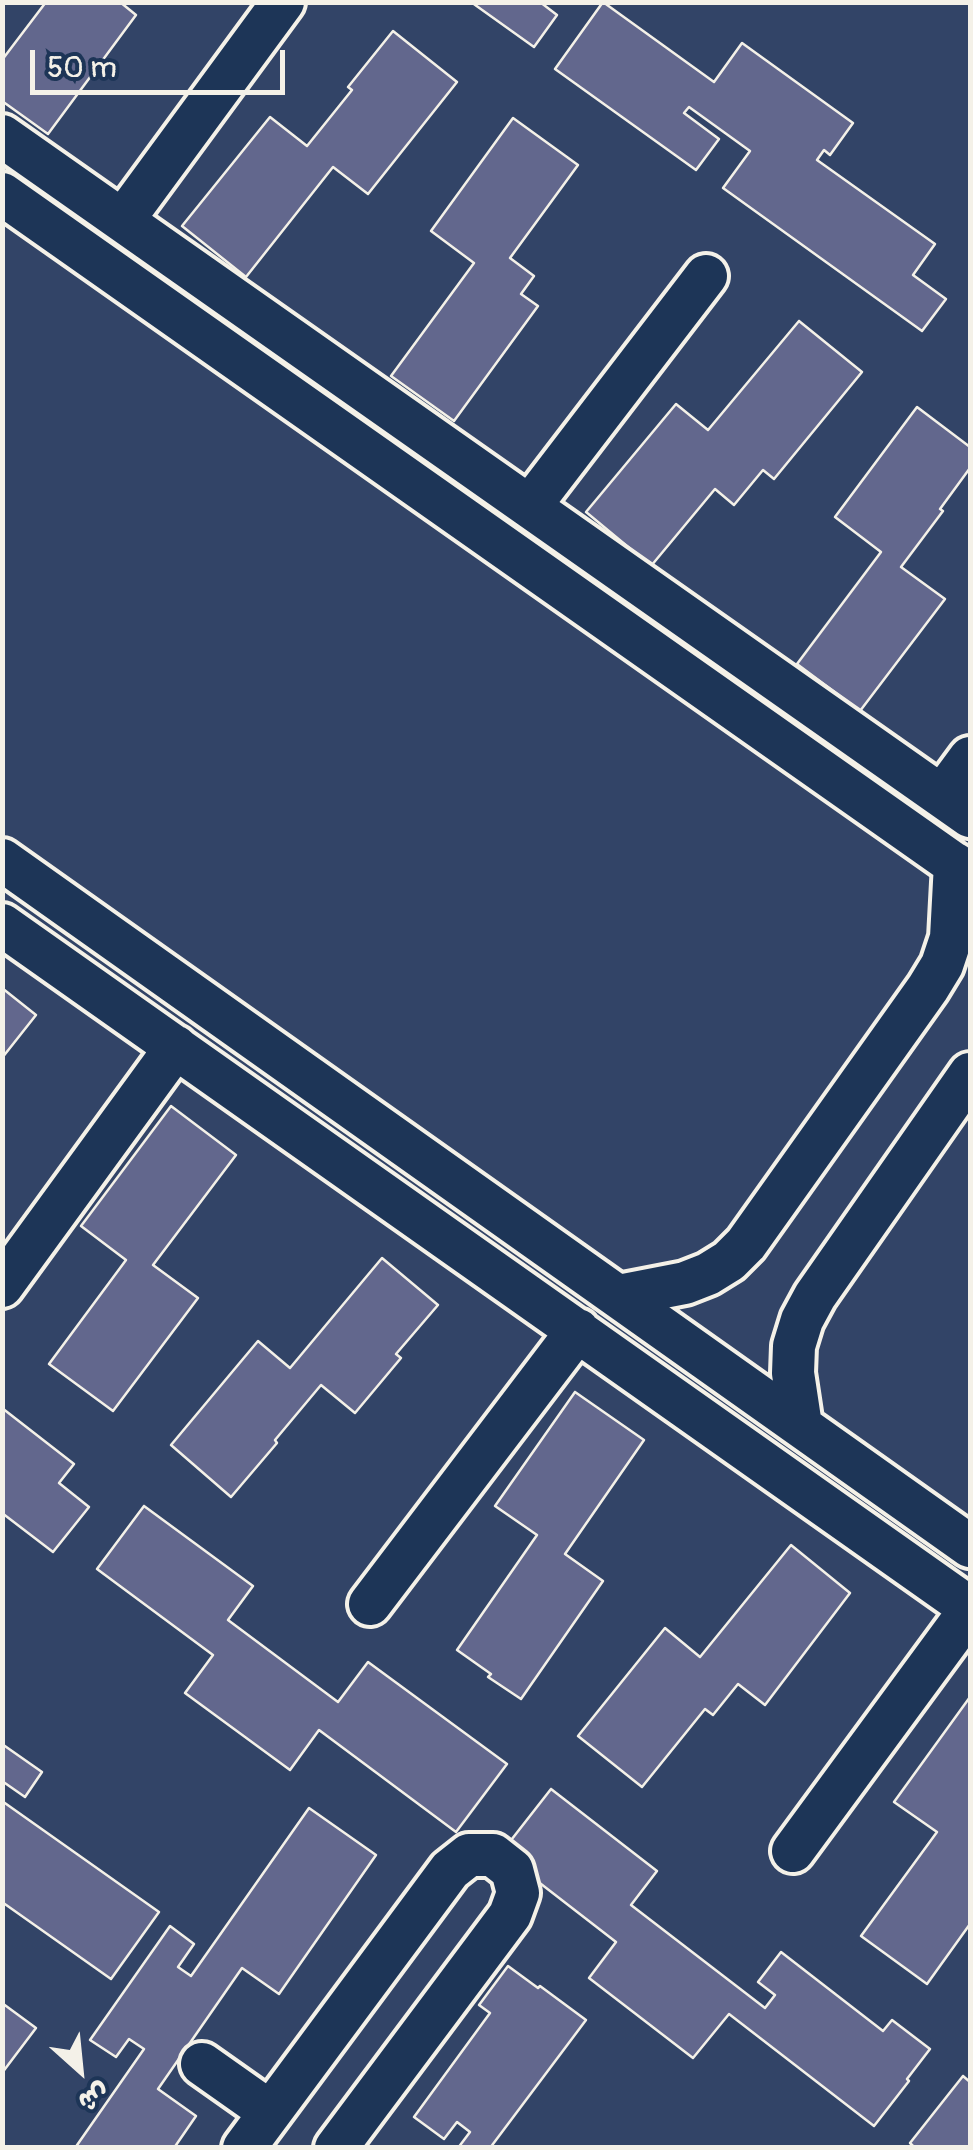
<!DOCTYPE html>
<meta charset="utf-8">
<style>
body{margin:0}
#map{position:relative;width:973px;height:2150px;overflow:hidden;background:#324467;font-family:Pangolin,"Playpen Sans Arabic",sans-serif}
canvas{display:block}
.frame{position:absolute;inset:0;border:5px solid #f4f1e8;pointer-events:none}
.north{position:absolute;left:30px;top:2020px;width:100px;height:100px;-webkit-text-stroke:8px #1d3557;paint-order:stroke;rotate:153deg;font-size:28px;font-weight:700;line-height:40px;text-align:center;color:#f4f1e8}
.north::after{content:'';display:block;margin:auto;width:35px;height:45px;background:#f4f1e8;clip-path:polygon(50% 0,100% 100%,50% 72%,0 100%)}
.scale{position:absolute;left:30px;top:50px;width:255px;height:45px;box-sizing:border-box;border:5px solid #f4f1e8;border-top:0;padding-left:12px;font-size:30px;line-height:35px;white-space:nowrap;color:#f4f1e8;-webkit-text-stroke:8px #1d3557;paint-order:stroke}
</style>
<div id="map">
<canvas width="973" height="2150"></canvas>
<div class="frame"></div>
<div class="north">ش</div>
<div class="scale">50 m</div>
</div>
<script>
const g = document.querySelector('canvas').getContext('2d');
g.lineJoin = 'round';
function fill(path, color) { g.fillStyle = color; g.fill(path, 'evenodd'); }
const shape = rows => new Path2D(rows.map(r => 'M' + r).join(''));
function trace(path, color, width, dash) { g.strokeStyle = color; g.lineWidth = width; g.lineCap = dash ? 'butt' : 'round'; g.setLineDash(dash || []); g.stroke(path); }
const building = shape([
 [46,2,120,2,136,15,48,134,2,101,2,60,46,2],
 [471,2,540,2,557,15,534,47,471,2],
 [603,2,714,82,742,43,853,123,830,155,824,150,817,160,935,244,913,275,946,299,922,331,723,188,750,151,689,107,684,113,719,139,696,170,555,69,603,2],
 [393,31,457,82,368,194,333,167,246,277,182,226,270,117,307,146,352,90,348,87,393,31],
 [513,118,578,165,510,258,534,276,521,294,538,306,454,421,391,376,474,263,431,231,513,118],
 [799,321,862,372,774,479,763,470,734,505,715,489,651,566,586,512,676,404,708,430,799,321],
 [917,407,970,447,970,468,940,509,943,511,901,567,945,599,860,711,797,664,881,552,835,517,917,407],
 [2,988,36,1015,2,1058,2,988],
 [171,1106,236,1155,153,1265,198,1298,113,1411,49,1364,126,1260,81,1226,171,1106],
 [382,1258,438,1305,396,1354,401,1358,355,1413,321,1385,275,1440,277,1443,231,1497,171,1445,258,1341,290,1368,382,1258],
 [575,1392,644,1440,565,1554,603,1581,521,1699,488,1677,491,1674,457,1650,537,1535,495,1506,575,1392],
 [2,1408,74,1464,59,1483,89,1507,53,1552,2,1513,2,1408],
 [144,1506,253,1586,228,1620,338,1702,368,1662,507,1764,456,1832,319,1730,290,1770,185,1693,213,1655,97,1569,144,1506],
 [791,1545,850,1593,765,1705,738,1684,713,1715,705,1709,642,1787,578,1736,665,1628,700,1657,791,1545],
 [970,1697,970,1924,927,1984,861,1936,937,1832,894,1802,970,1697],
 [2,1744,42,1772,25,1797,2,1781,2,1744],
 [551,1789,657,1871,631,1905,765,2008,775,1995,758,1982,781,1952,883,2031,892,2020,930,2049,907,2079,909,2081,874,2126,729,2014,693,2058,589,1978,616,1942,501,1853,551,1789],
 [2,1801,159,1912,111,1979,2,1902,2,1801],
 [309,1808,376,1855,279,1994,242,1968,158,2089,196,2116,174,2148,75,2148,144,2049,129,2039,116,2057,90,2040,170,1926,194,1944,178,1967,191,1976,309,1808],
 [508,1966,538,1988,540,1986,586,2020,490,2148,458,2148,470,2132,457,2122,444,2139,414,2117,490,2013,479,2005,508,1966],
 [2,2003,36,2028,2,2073,2,2003],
 [963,2076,970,2082,970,2148,915,2148,910,2143,963,2076]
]);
const minor = shape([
 [2,136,970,816],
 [2,194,970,875],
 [123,220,283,2],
 [530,506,706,276],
 [942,796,970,758],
 [2,860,970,1546],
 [2,925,970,1608],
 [2,1286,176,1047],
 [618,1296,685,1283,708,1274,729,1261,746,1244,928,988,942,965,951,938,955,864],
 [801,1426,793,1373,794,1346,802,1320,815,1296,970,1074],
 [370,1604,578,1330],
 [793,1851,970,1610],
 [202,2064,270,2112],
 [244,2148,450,1870,469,1855,493,1855,512,1870,518,1893,510,1915,336,2148]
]);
fill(building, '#62678d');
trace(building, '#f4f1e8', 2.5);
trace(minor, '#f4f1e8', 50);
trace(minor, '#1d3557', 42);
</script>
